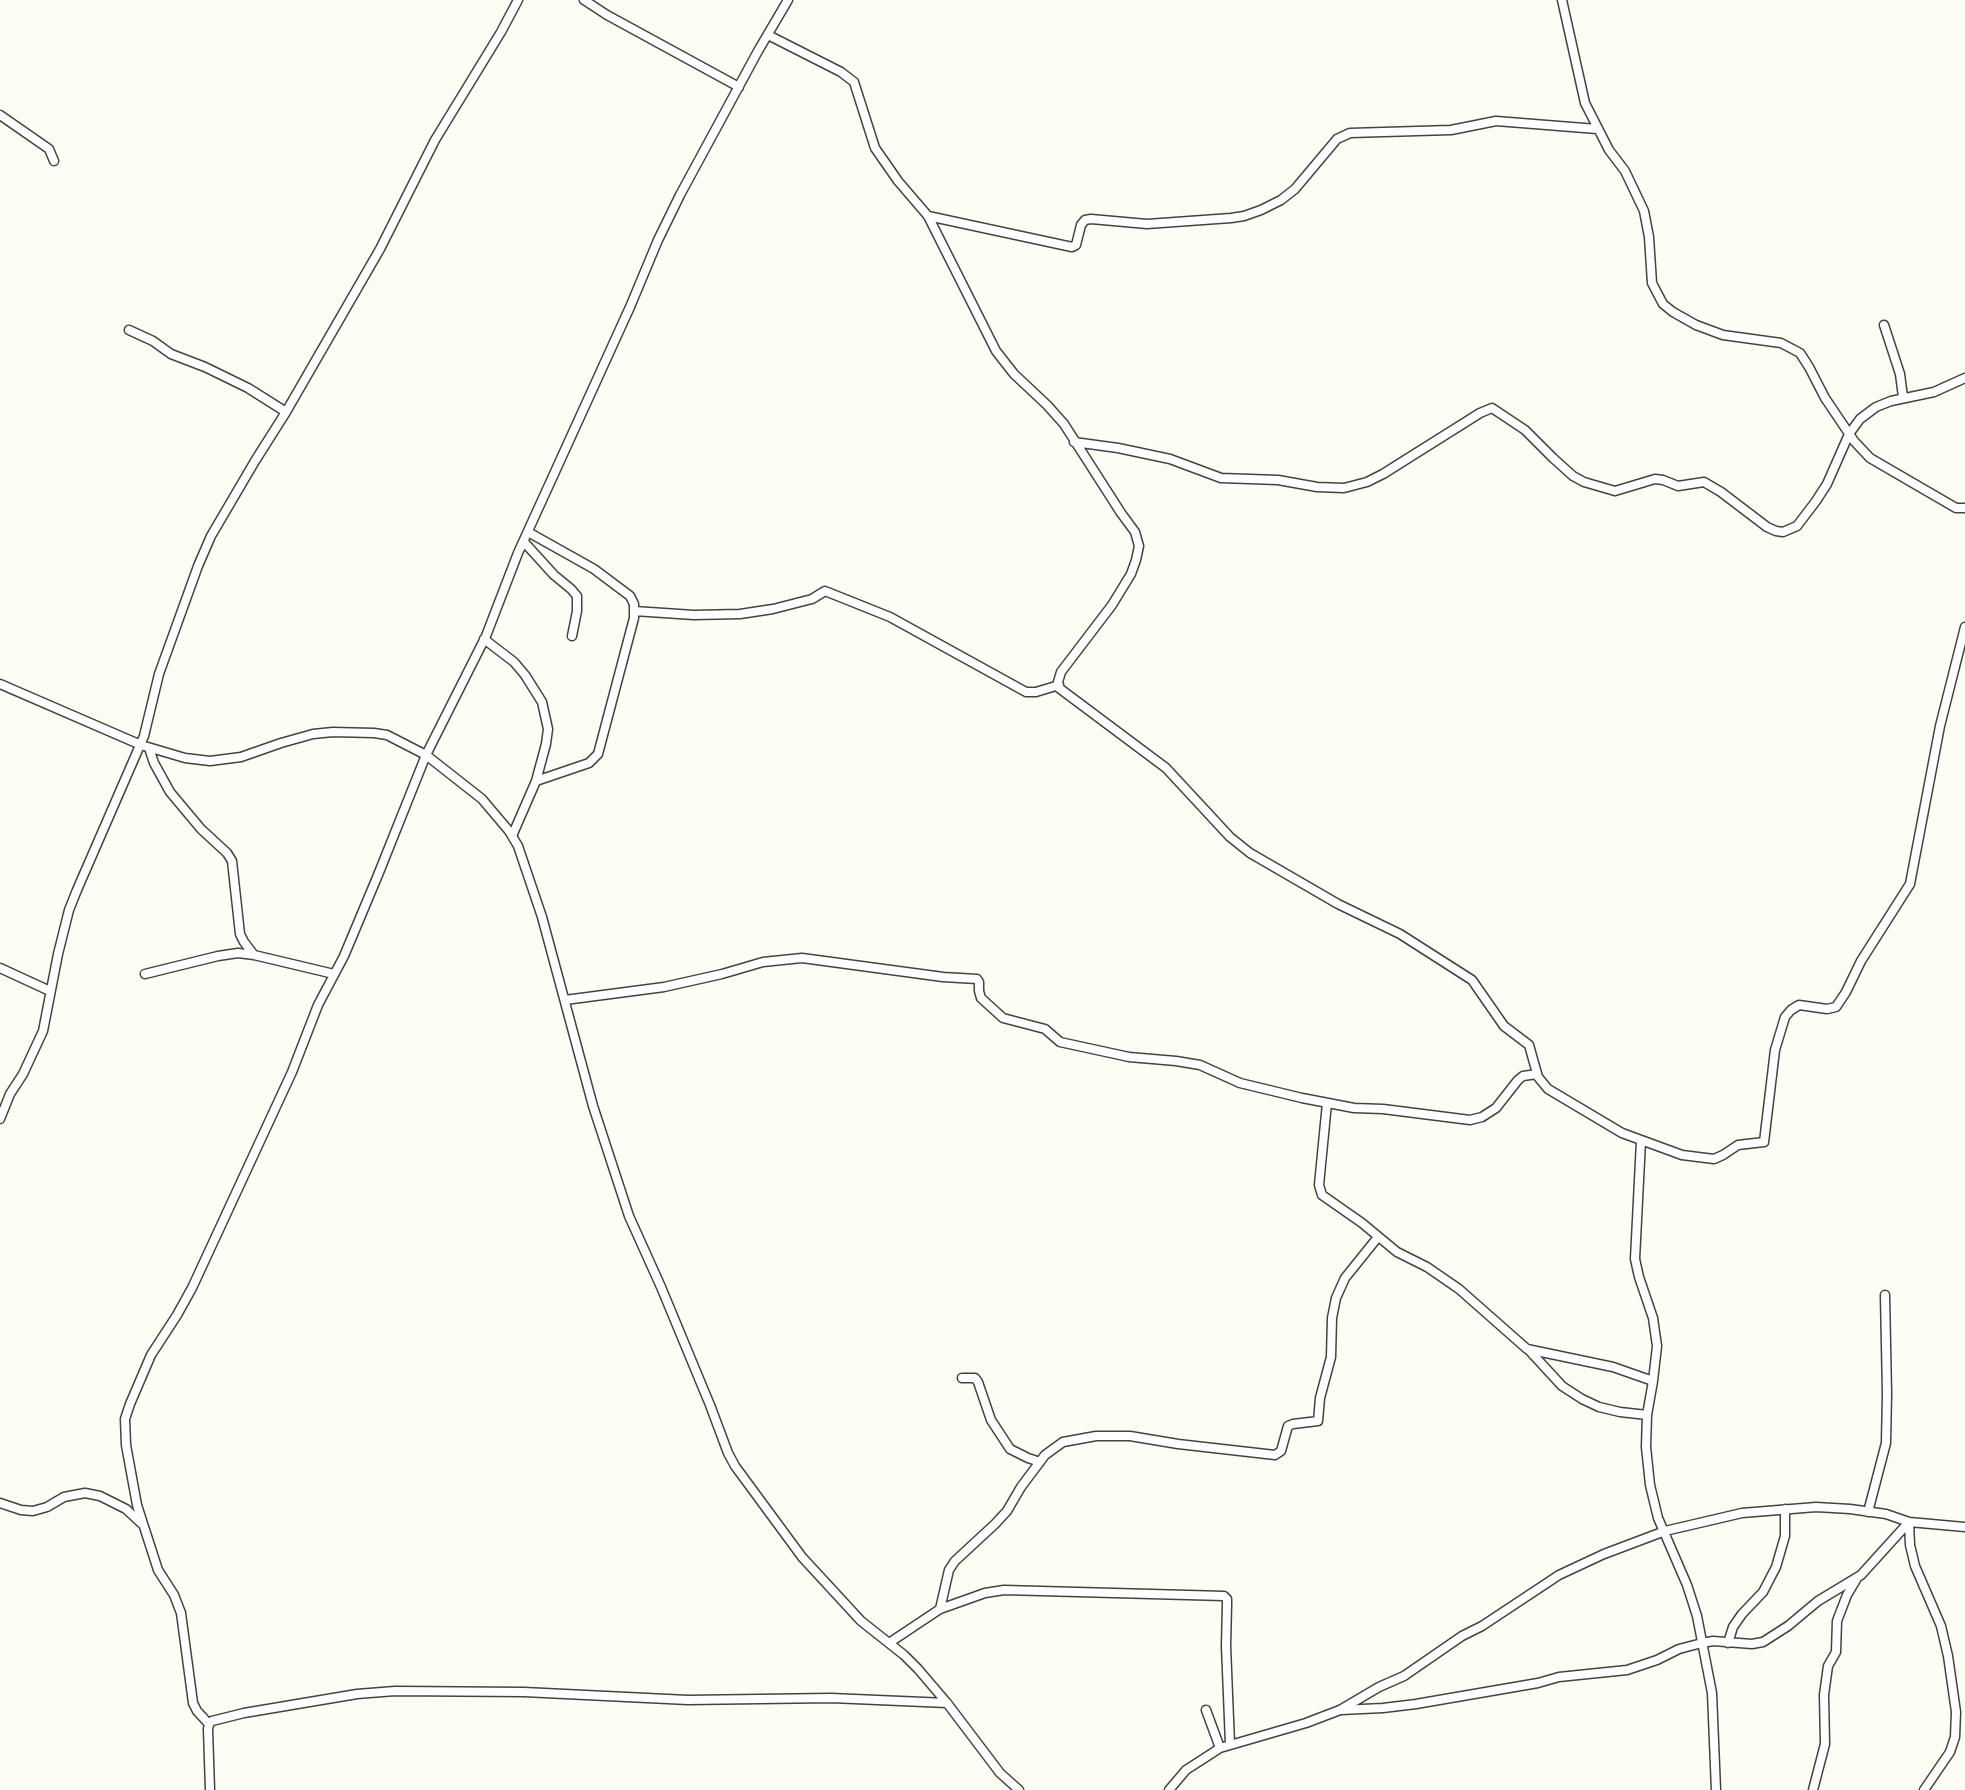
<!DOCTYPE html>
<style>
body{margin:0}
canvas{display:block;background:#fefdf3}
</style>
<canvas width="1965" height="1790"></canvas>
<script>
const g = document.querySelector('canvas').getContext('2d');
g.lineJoin = 'round';
const shape = rows => new Path2D(rows.map(r => 'M' + r).join(''));
function trace(path, color, width, dash) { g.strokeStyle = color; g.lineWidth = width; g.lineCap = dash ? 'butt' : 'round'; g.setLineDash(dash || []); g.stroke(path); }
const minor = shape([
 [584,0,607,15,739,87],
 [1562,0,1585,103,1609,150,1625,171,1644,211,1649,237,1652,283,1663,304,1673,312,1696,325,1723,335,1781,343,1800,353,1809,367,1825,398,1854,441,1870,458,1956,508,1965,508],
 [768,35,841,72,854,82,875,148,898,181,928,216,996,351,1014,374,1047,405,1064,424,1121,513,1135,532,1139,546,1136,560,1131,574,1112,605,1061,672,1058,682,1059,688,1166,768,1230,837,1250,853,1338,904,1400,934,1472,980,1504,1026,1529,1045,1538,1077,1548,1089,1622,1133,1682,1155,1714,1159,1723,1155,1738,1145,1764,1142,1775,1050,1785,1017,1791,1010,1799,1005,1827,1009,1836,1007,1846,992,1861,961,1910,884,1940,726,1965,627],
 [0,115,49,149,54,161],
 [928,216,1072,247,1076,245,1081,225,1085,220,1091,219,1147,224,1231,218,1244,216,1261,210,1281,200,1295,189,1337,139,1350,133,1451,130,1496,121,1597,129],
 [1884,325,1900,374,1903,397],
 [129,330,153,341,171,354,205,367,248,388,286,412],
 [1074,442,1118,448,1170,459,1221,478,1278,480,1317,487,1344,488,1367,482,1383,474,1480,413,1492,408,1525,430,1553,458,1573,476,1584,482,1615,491,1655,479,1663,480,1678,486,1704,482,1721,492,1767,527,1776,531,1783,532,1797,526,1816,501,1827,484,1849,434,1860,419,1876,407,1891,401,1934,392,1965,378],
 [528,532,594,569,630,596,634,604,634,618,598,754,589,763,536,781],
 [524,542,554,575,571,589,577,596,577,611,572,636],
 [634,611,694,615,740,614,773,609,812,599,825,591,890,617,1026,692,1036,692,1059,685],
 [484,639,514,662,525,675,542,702,548,729,546,744,536,781,512,836],
 [0,684,141,745,185,758,210,761,241,757,281,743,313,734,333,732,374,733,387,735,426,755,482,799,509,831,518,846,542,917,593,1106,629,1216,661,1287,710,1405,728,1453,735,1466,802,1557,861,1621,904,1655,918,1669,947,1703,1000,1773,1019,1790],
 [149,748,154,763,170,792,201,829,227,853,232,861,240,934,244,942,254,955],
 [0,968,50,991],
 [145,974,218,956,238,953,254,955,334,974],
 [565,1000,664,987,722,974,763,962,802,958,943,977,977,979,979,982,979,991,981,998,1003,1018,1045,1029,1060,1042,1129,1057,1176,1061,1200,1065,1240,1083,1302,1098,1354,1108,1383,1109,1470,1120,1482,1117,1496,1108,1518,1080,1523,1076,1537,1074],
 [1327,1103,1319,1185,1322,1195,1362,1223,1397,1252,1427,1267,1459,1289,1527,1349,1613,1367,1653,1381],
 [0,1119,10,1094,23,1074,43,1031,58,954,69,910,77,890,144,736,159,674,198,566,211,536,255,461,286,412,380,249,435,140,501,32,518,0],
 [1641,1141,1635,1259,1639,1277,1653,1318,1657,1346,1653,1381,1647,1415,1646,1447,1650,1485,1658,1518,1687,1585,1697,1616,1712,1693,1716,1790],
 [1528,1349,1562,1386,1582,1399,1599,1407,1620,1412,1647,1415],
 [962,1378,975,1378,978,1382,991,1420,1010,1449,1028,1458,1040,1462],
 [0,1503,21,1510,33,1511,47,1507,64,1497,85,1493,100,1496,126,1509,141,1523],
 [1868,1512,1886,1443,1887,1394,1885,1295],
 [1909,1522,1910,1545,1915,1566,1941,1626,1948,1656,1956,1712,1955,1737,1950,1752,1924,1790],
 [940,1609,949,1570,955,1561,995,1524,1007,1511,1021,1487,1045,1455,1063,1442,1096,1436,1130,1436,1178,1444,1275,1455,1281,1451,1288,1426,1293,1424,1318,1421,1320,1398,1331,1357,1332,1318,1336,1298,1345,1278,1378,1237],
 [889,1643,940,1609,985,1593,1004,1590,1224,1596,1227,1599,1227,1604,1226,1646,1230,1744],
 [1728,1643,1733,1627,1742,1614,1763,1592,1776,1567,1785,1536,1785,1509],
 [1206,1710,1220,1748],
 [1341,1710,1383,1708,1416,1704,1538,1683,1559,1677,1627,1670,1657,1660,1679,1649,1702,1643,1713,1641,1752,1644,1763,1642,1788,1626,1818,1601,1861,1575,1909,1522],
 [209,1724,197,1711,193,1703,181,1613,174,1595,158,1570,137,1505,126,1445,125,1419,130,1404,151,1355,177,1315,192,1288,292,1072,318,1005,344,956,378,875,426,755,486,636,518,553,630,307,658,240,680,195,758,51,788,0],
 [210,1790,208,1729,209,1724,212,1721,244,1713,357,1694,395,1691,524,1692,688,1700,831,1698,947,1703],
 [1169,1790,1186,1770,1220,1748,1306,1723,1340,1710,1379,1687,1404,1676,1462,1636,1482,1626,1559,1575,1604,1554,1665,1531,1742,1513,1816,1507,1850,1509,1886,1514,1909,1522,1965,1527],
 [1813,1790,1825,1744,1824,1695,1828,1666,1836,1652,1837,1621,1847,1595,1856,1580]
]);
trace(minor, '#434343', 11);
trace(minor, '#fff', 8);
</script>
